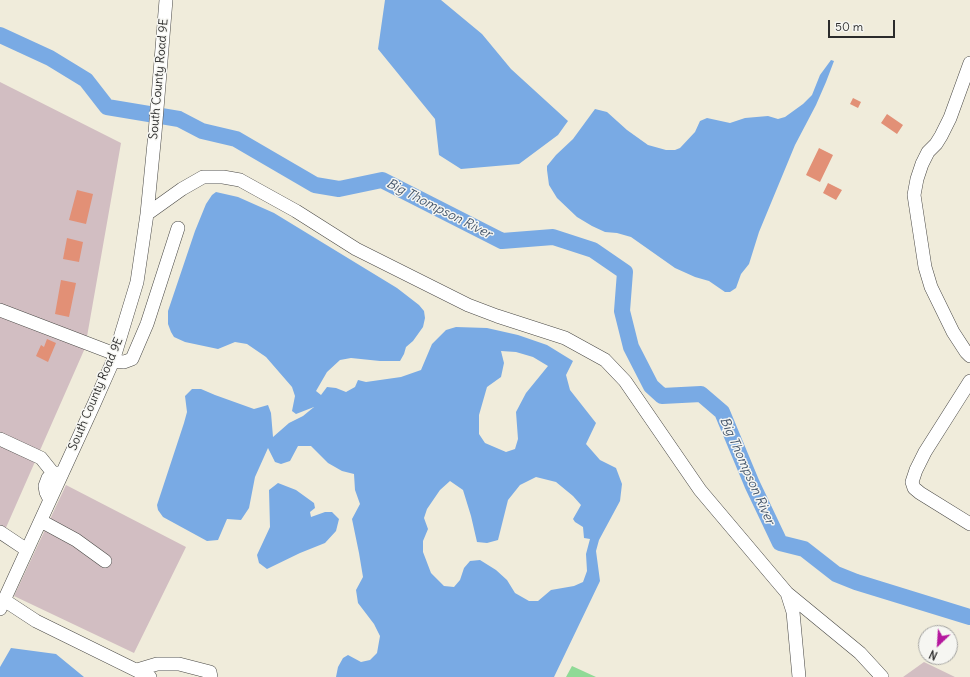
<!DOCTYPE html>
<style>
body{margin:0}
#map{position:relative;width:970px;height:677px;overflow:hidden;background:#f0ecdb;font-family:Delius,sans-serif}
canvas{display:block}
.north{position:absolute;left:918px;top:625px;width:40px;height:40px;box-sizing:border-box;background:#f6f6f2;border:1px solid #a5a5a2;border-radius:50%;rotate:205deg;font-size:11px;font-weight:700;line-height:16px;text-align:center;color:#2b2b2b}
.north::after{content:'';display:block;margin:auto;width:14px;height:18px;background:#b5179e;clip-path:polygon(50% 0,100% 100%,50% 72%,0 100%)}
.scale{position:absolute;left:828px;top:20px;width:67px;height:18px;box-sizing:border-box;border:2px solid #2b2b2b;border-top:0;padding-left:5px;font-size:12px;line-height:14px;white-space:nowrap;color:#2b2b2b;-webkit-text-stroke:3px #f6f6f2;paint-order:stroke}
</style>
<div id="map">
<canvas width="970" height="677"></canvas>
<div class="north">N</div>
<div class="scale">50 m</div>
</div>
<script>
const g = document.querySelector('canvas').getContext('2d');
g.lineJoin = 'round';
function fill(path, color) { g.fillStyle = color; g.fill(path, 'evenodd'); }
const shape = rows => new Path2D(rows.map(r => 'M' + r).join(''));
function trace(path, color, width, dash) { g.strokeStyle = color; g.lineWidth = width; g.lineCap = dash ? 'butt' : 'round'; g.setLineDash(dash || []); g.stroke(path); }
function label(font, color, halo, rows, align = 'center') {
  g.font = font + ' Delius,sans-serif'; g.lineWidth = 3; g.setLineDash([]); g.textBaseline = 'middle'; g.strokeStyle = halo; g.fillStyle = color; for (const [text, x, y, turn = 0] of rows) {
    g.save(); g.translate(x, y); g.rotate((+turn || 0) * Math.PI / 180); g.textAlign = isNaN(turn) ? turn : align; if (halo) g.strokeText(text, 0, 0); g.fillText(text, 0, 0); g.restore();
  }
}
const industrial = shape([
 [0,82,121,143,85,348,1,539,0,538],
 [66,485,186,547,134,653,14,596],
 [924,662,955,677,903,677]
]);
const green = shape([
 [572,666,596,677,566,677]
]);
const water = shape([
 [385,0,441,0,482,34,511,69,568,121,558,135,519,164,461,169,439,155,435,119,378,49],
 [831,60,834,61,826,82,816,105,795,145,759,232,749,264,741,274,736,288,730,292,725,292,709,281,695,277,675,268,631,237,617,233,605,232,592,226,577,217,557,198,549,185,547,170,547,166,556,155,573,139,595,109,607,112,627,130,648,145,666,150,675,150,680,148,695,132,700,121,707,118,730,123,745,118,768,116,778,119,785,117,803,104,812,95,820,75],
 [216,192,238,197,274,213,397,288,419,305,424,311,425,318,423,327,413,341,406,347,404,354,400,361,380,361,351,358,340,360,327,372,316,391,321,395,327,387,336,388,346,392,355,387,358,380,366,382,401,377,421,370,432,344,446,330,456,327,487,328,518,335,547,345,573,361,566,375,570,390,596,423,586,444,600,460,616,468,622,484,620,501,599,540,596,551,600,581,554,677,336,677,338,667,343,658,348,655,361,662,370,660,377,653,380,636,374,624,358,603,356,590,363,577,359,553,352,519,360,504,355,490,354,474,342,471,328,463,311,446,298,446,290,461,281,464,275,462,268,448,255,477,249,508,241,520,227,519,218,540,207,541,163,517,158,510,157,505,184,423,187,412,185,396,192,389,201,389,215,395,254,409,268,405,271,413,273,437,289,423,303,416,314,407,296,414,292,411,295,396,292,387,266,357,247,344,235,342,218,349,185,342,174,337,171,332,168,324,168,311,195,231,206,204,212,195],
 [501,351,516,352,533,357,548,366,526,393,516,412,518,439,515,449,506,452,485,443,479,434,479,415,487,387,501,377,504,363],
 [536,477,556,482,573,496,581,505,573,519,575,522,583,527,584,538,590,539,586,554,587,571,583,582,574,586,551,590,538,601,529,601,515,593,507,580,496,570,480,560,470,561,464,568,460,580,454,587,444,586,431,573,423,552,423,541,428,529,424,518,427,509,440,490,450,481,463,490,471,516,477,542,487,543,498,540,508,500,520,485],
 [278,483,296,490,314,503,315,508,310,512,311,517,325,512,332,512,339,519,336,531,325,543,300,553,267,569,259,563,257,555,270,527,269,490],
 [11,648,56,654,84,677,0,677,0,667]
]);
const river = shape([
 [0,35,50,58,86,80,107,107,179,119,202,131,236,139,315,185,339,189,382,180,502,241,553,237,593,250,625,272,622,311,631,347,651,386,662,396,701,394,722,412,752,484,780,543,804,549,836,574,856,582,970,617]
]);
const building = shape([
 [853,98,861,102,858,108,850,104],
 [887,114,903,125,897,134,881,123],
 [819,148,833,155,820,182,806,175],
 [828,183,842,190,836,200,823,193],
 [77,190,93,194,86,224,69,220],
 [67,238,83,242,79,262,63,259],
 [61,280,76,283,69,317,55,314],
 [47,339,56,343,48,362,36,356,41,345,44,347]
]);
const minor = shape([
 [970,63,950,118,941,136,936,144,928,152,922,164,917,179,914,195,925,267,931,287,953,332,966,352,970,356],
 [147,214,182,189,203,177,223,177,240,180,296,211,356,249,468,305,497,316,565,338,605,360,625,381,700,490,787,593,860,653,882,677],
 [0,310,115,354],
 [113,361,124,362,132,359,147,324,178,228],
 [970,381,925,452,916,470,912,482,914,488,920,493,970,524],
 [0,439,41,458,53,473],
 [50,500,46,492,45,486,48,478,53,473,61,473],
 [41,521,76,540,105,561],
 [0,532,27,550],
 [787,593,793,612,799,677],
 [4,600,36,621,150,677],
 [0,609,94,404,113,361,137,282,147,214,155,133,166,0],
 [137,670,157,664,179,664,210,672,211,677]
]);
const streetNames = [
 ["South County Road 9E",159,79,-85],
 ["South County Road 9E",96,394,-67]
];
const waterNames = [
 ["Big Thompson River",439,209,27],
 ["Big Thompson River",747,471,66]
];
fill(industrial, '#d2bec2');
fill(green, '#90da96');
fill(water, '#79aae4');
trace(river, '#79aae4', 16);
fill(building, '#e29076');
trace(minor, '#494845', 14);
trace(minor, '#fff', 13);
label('12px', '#2b2b2b', '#f6f6f2', streetNames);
label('italic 13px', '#46576c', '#f6f6f2', waterNames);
</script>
